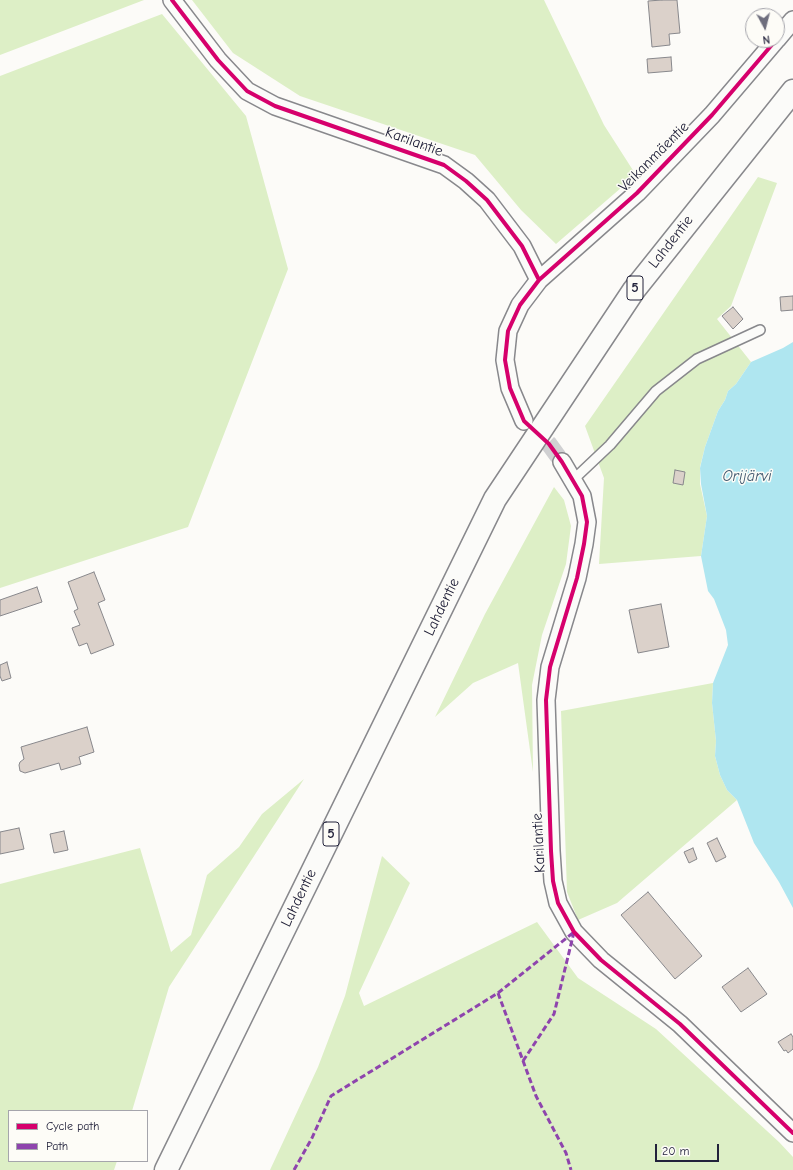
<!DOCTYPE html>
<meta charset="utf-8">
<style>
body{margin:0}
#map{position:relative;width:793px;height:1170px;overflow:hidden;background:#fcfbf8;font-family:"Comic Neue",sans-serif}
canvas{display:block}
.legend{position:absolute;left:8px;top:1110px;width:140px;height:52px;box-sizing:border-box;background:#fdfcf7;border:1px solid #a5a5ac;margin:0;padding:5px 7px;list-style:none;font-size:12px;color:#22223b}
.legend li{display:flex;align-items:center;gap:8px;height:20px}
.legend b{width:20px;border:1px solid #a5a5ac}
.north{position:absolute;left:745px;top:8px;width:40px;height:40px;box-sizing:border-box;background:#fdfcf7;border:1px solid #a5a5ac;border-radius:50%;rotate:173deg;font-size:11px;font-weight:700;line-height:16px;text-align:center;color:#22223b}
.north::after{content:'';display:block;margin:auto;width:14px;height:18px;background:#6e6e7d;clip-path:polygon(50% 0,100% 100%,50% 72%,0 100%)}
.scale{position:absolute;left:655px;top:1144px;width:64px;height:18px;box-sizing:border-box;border:2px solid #22223b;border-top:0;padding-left:5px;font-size:12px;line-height:14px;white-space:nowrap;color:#22223b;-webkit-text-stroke:3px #fdfcf7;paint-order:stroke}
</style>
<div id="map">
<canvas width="793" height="1170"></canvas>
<ul class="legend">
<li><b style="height:5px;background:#d6006c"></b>Cycle path</li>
<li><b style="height:5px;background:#8e44ad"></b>Path</li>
</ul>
<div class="north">N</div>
<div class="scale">20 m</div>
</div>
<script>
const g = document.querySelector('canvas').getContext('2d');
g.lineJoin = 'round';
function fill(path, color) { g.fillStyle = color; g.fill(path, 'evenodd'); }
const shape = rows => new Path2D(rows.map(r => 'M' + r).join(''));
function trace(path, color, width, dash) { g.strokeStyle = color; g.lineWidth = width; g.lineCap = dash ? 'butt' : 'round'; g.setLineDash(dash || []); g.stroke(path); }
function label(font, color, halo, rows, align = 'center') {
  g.font = font + ' "Comic Neue",sans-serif'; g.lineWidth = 3; g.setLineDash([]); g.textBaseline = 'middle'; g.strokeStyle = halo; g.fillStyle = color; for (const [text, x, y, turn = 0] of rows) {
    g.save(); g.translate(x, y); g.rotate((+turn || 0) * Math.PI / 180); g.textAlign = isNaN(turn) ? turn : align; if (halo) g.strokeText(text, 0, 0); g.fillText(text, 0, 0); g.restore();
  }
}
const green = shape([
 [0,0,144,0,0,55],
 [192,0,544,0,604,125,636,175,556,244,521,210,475,155,300,96,233,53],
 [162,14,246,116,288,269,188,527,0,588,0,76],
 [758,177,777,183,731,306,717,319,751,362,736,384,728,391,725,400,718,411,705,447,700,467,700,484,707,516,701,556,599,564,604,478,585,426],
 [554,487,564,500,571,526,566,564,542,635,532,685,533,772,518,663,473,683,435,717,485,614],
 [713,683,712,703,716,741,715,756,720,775,727,790,737,800,617,903,578,920,567,892,561,711],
 [304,779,169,987,132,1111,9,1111,9,1161,117,1161,114,1170,0,1170,0,884,140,848,171,952,191,935,207,875,239,847,262,814],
 [382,856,410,883,359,993,364,1006,537,922,578,978,656,1029,779,1142,793,1157,793,1170,270,1170,318,1067,345,996]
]);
const water = shape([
 [793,342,793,908,779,882,754,843,737,800,727,790,720,775,715,756,716,741,712,703,713,683,728,645,726,630,714,599,708,591,701,556,707,516,701,484,700,468,705,447,718,411,725,400,728,391,736,384,751,362,783,348]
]);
const building = shape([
 [662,0,677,0,680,33,669,34,670,45,652,47,648,1,662,0],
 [671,57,672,71,648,73,647,59,671,57],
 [793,296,793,310,781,311,780,297,793,296],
 [733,307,743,319,733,329,722,316,733,307],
 [675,470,685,472,683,485,673,483,675,470],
 [94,572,105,600,98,603,114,645,91,654,87,643,79,646,72,628,80,625,74,611,78,609,68,582,94,572],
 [37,587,42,602,0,616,0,600,37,587],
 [661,604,669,647,638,653,629,610,661,604],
 [7,662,11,678,2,681,0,676,0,665,7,662],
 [87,727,94,752,79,757,81,764,61,770,59,763,25,773,20,771,19,765,20,762,24,759,21,747,87,727],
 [19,828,24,849,0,854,0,832,19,828],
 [64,831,68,850,54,853,50,834,64,831],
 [717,838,726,857,716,862,707,843,717,838],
 [693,848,697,859,689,863,684,852,693,848],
 [648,892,702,956,675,979,621,915,648,892],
 [748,968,767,994,741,1012,722,987,748,968],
 [791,1034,793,1037,793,1049,788,1053,786,1050,784,1051,778,1042,791,1034]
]);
const streetTunnel = shape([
 [530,426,549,444,562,462]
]);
const lane = shape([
 [573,480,610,445,656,391,697,359,760,330]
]);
const street = shape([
 [172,0,218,60,247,91,275,106,444,165,466,181,487,200,522,246,539,280],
 [777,39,793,20],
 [524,421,510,388,505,360,508,331,520,305,539,280,637,193,712,115,776,40],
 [562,462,582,496,587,522,584,544,577,578,550,667,546,700,551,851,553,881,558,903,574,932,601,960,680,1024,793,1133]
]);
const highway = shape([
 [166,1170,495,499,634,290,793,91]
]);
const quiet = shape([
 [498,993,536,1096,566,1153,571,1170],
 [523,1061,554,1014,574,932],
 [294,1170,312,1138,331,1096,498,993,574,932]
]);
const cycleway = shape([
 [172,0,218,60,247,91,275,106,444,165,466,181,487,200,522,246,539,280],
 [776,40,712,115,637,193,539,280,520,305,508,331,505,360,510,388,524,421,549,444,562,462,582,496,587,522,584,544,577,578,550,667,546,700,551,851,553,881,558,903,574,932,601,960,680,1024,793,1133]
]);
const shields = [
 [635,288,16],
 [331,834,16]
];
const shieldNames = [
 ["5",635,288],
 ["5",331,834]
];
const streetNames = [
 ["Karilantie",414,142,20],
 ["Veikanmäentie",654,157,-45],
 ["Lahdentie",671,242,-52],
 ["Lahdentie",442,607,-64],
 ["Karilantie",539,843,-93],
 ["Lahdentie",299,898,-64]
];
const waterNames = [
 ["Orijärvi",747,476]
];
fill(green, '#ddefc6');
fill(water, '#afe6f0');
fill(building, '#dbd1ca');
trace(building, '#88888c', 1);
trace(streetTunnel, '#d0d0d2', 17, [17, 8]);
trace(lane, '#88888c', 12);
trace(street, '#88888c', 20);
trace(highway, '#88888c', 25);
trace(lane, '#fbfbf9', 9);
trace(street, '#fbfbf9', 17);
trace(highway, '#fbfbf9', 22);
trace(quiet, '#8e44ad', 3, [6, 3]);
trace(cycleway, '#d6006c', 4);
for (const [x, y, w] of shields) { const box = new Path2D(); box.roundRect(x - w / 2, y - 12, w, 24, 3); g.fillStyle = '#fdfcf7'; g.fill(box); trace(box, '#22223b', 1); }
label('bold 14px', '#22223b', null, shieldNames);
label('15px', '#22223b', '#fdfcf7', streetNames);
label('italic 16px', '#425a70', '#fdfcf7', waterNames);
</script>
